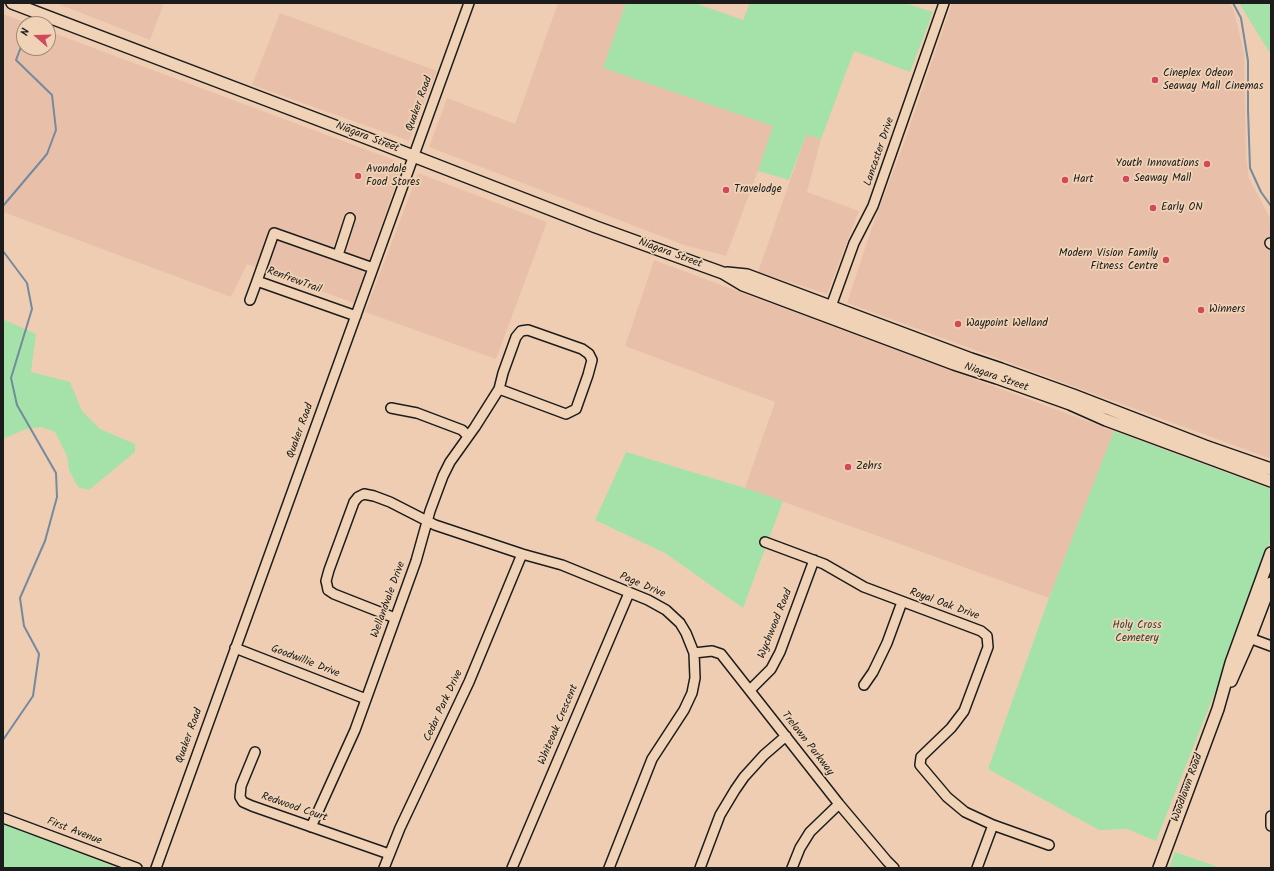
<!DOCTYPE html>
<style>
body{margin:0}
#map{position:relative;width:1274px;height:871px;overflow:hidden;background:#efcdb2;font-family:Kalam,sans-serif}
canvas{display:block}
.frame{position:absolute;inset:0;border:4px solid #1c1c1c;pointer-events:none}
.north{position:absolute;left:16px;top:16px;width:40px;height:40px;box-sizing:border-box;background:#f0d3b6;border:1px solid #9b8a78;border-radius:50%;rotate:290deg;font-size:11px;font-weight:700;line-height:16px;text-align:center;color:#1c1c1c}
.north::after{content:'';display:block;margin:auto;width:14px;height:18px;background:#d1495b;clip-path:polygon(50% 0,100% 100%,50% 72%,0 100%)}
</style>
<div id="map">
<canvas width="1274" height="871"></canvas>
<div class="frame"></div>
<div class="north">N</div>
</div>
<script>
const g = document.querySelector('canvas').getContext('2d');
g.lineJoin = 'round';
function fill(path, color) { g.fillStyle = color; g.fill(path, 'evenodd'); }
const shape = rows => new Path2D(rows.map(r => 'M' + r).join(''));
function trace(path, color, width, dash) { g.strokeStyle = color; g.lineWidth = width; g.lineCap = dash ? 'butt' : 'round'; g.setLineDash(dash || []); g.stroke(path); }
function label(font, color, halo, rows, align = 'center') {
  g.font = font + ' Kalam,sans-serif'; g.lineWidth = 3.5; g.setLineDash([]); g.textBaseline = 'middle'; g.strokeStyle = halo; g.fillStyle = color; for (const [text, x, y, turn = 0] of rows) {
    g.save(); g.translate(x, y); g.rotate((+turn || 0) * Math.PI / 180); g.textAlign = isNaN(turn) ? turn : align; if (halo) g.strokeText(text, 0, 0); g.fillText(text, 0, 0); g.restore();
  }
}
const built = shape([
 [56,3,164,3,150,40],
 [558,3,626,3,603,68,773,126,758,171,726,256,684,245,429,147,447,98,515,124],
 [952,3,1230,3,1234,11,1244,53,1246,157,1249,178,1271,220,1271,459,847,303,871,230,901,151],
 [280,13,437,71,409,141,252,85],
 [3,14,29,24,24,24,24,48,48,48,48,31,394,160,401,170,354,303,247,264,231,297,3,212],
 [806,135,821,139,807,192,859,211,827,294,758,272],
 [418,173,547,222,496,359,365,312],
 [654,260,1114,431,1049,598,745,488,775,402,625,346]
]);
const green = shape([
 [626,3,695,3,743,20,750,3,905,3,933,12,910,72,854,51,821,139,806,135,789,180,758,171,773,126,603,68],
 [1239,3,1271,3,1271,55],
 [3,318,5,320,36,334,31,372,70,382,82,411,100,429,135,444,135,452,89,490,78,487,69,470,67,456,55,432,41,427,26,429,3,439],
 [1114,431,1271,489,1271,538,1225,667,1156,841,1127,829,1099,830,988,769,1049,598],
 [626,452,745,488,783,501,743,608,665,553,595,520],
 [3,823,118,868,3,868],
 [1175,852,1221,868,1169,868]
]);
const stream = shape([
 [1233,3,1241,18,1248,61,1248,110,1250,168,1261,192,1271,206],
 [29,24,31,20],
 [3,206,47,154,56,130,52,95,16,60,24,39],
 [3,251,27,283,32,309,11,378,17,405,56,473,57,497,45,541,20,598,24,626,39,654,33,696,3,740]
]);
const minor = shape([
 [1270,243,1271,244],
 [338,255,350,218],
 [250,300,257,281],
 [829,312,854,243,873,206,944,3],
 [356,316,257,281,274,233,373,268],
 [391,408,417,413,462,430,468,436],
 [765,542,824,564,864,587,981,631,987,636,988,647,964,711,951,728,923,755,921,757,920,765,947,797,965,812,993,825,1049,845],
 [395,618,334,594,328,590,327,585,326,581,329,570,354,502,358,497,364,494,374,496,390,502,435,525,522,554,562,565,648,600,666,610,680,623,686,633,694,653,695,678,692,693,684,710,652,759,609,868],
 [1244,636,1271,646],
 [235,648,366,699],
 [694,653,712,651,721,654,839,804,887,861,894,868],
 [864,685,873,672,887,643,902,602],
 [750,690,771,669,780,652,814,560],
 [255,752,241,786,240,797,243,802,252,806,389,854],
 [1271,816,1271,826],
 [3,818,137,868],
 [311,827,355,730,416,561,430,511,443,476,450,462,475,427,499,389,503,373,516,337,521,331,528,330,582,349,589,354,592,360,588,375,576,409,566,414,499,389],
 [156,868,469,3],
 [384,868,400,828,469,682,522,554],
 [512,868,629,593],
 [700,868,720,815,735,790,744,777,764,755,786,736],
 [792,868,800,848,810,832,839,804],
 [977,868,993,825]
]);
const major = shape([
 [12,3,377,142,596,227,723,273,743,285,954,364,997,378,1070,404,1106,420,1271,481],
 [727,273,747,275,971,359,1001,369,1073,395,1205,446,1271,469],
 [1231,681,1250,638,1271,583],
 [1159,868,1218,709,1231,663,1271,553]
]);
const markers = [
 [1155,80,4,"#d1495b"],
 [1207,164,4,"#d1495b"],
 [358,176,4,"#d1495b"],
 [1126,179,4,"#d1495b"],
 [1065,180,4,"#d1495b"],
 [726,190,4,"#d1495b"],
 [1153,208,4,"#d1495b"],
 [1166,260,4,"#d1495b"],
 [1201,310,4,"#d1495b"],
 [958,324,4,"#d1495b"],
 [848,467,4,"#d1495b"]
];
const poiNames = [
 ["Cineplex Odeon",1163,74],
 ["Seaway Mall Cinemas",1163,87],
 ["Youth Innovations",1199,164,"right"],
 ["Avondale",366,170],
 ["Food Stores",366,183],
 ["Seaway Mall",1134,179],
 ["Hart",1073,180],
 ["Travelodge",734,190],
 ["Early ON",1161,208],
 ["Modern Vision Family",1158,254,"right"],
 ["Fitness Centre",1158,267,"right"],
 ["Winners",1209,310],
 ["Waypoint Welland",966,324],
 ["Zehrs",856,467]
];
const streetNames = [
 ["Quaker Road",420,104,-70],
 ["Niagara Street",367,138,21],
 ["Lancaster Drive",880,152,-71],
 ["Niagara Street",670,254,20],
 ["RenfrewTrail",294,281,20],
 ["Niagara Street",996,378,19],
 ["Quaker Road",301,431,-70],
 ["Page Drive",642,586,23],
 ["Wellandvale Drive",389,600,-70],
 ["Royal Oak Drive",944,605,20],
 ["Wychwood Road",776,624,-68],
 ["Goodwillie Drive",305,662,21],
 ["Cedar Park Drive",444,706,-65],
 ["Whiteoak Crescent",559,725,-67],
 ["Quaker Road",190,736,-70],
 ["Trelawn Parkway",807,744,52],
 ["Woodlawn Road",1188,788,-70],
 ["Redwood Court",294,808,19],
 ["First Avenue",74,832,21]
];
const parkNames = [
 ["Holy Cross",1137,626],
 ["Cemetery",1137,639]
];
fill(built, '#e8c0a9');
fill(green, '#a5e2aa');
trace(stream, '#738a9f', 2);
trace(minor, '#1c1c1c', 12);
trace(major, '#1c1c1c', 14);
trace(minor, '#f0d3b6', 9);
trace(major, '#f0d3b6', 11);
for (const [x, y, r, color] of markers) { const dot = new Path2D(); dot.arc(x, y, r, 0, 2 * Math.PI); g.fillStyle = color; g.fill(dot); trace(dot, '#f0d3b6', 1.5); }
label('11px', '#1c1c1c', '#f0d3b6', poiNames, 'left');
label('11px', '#1c1c1c', '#f0d3b6', streetNames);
label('11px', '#374438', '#f0d3b6', parkNames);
</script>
